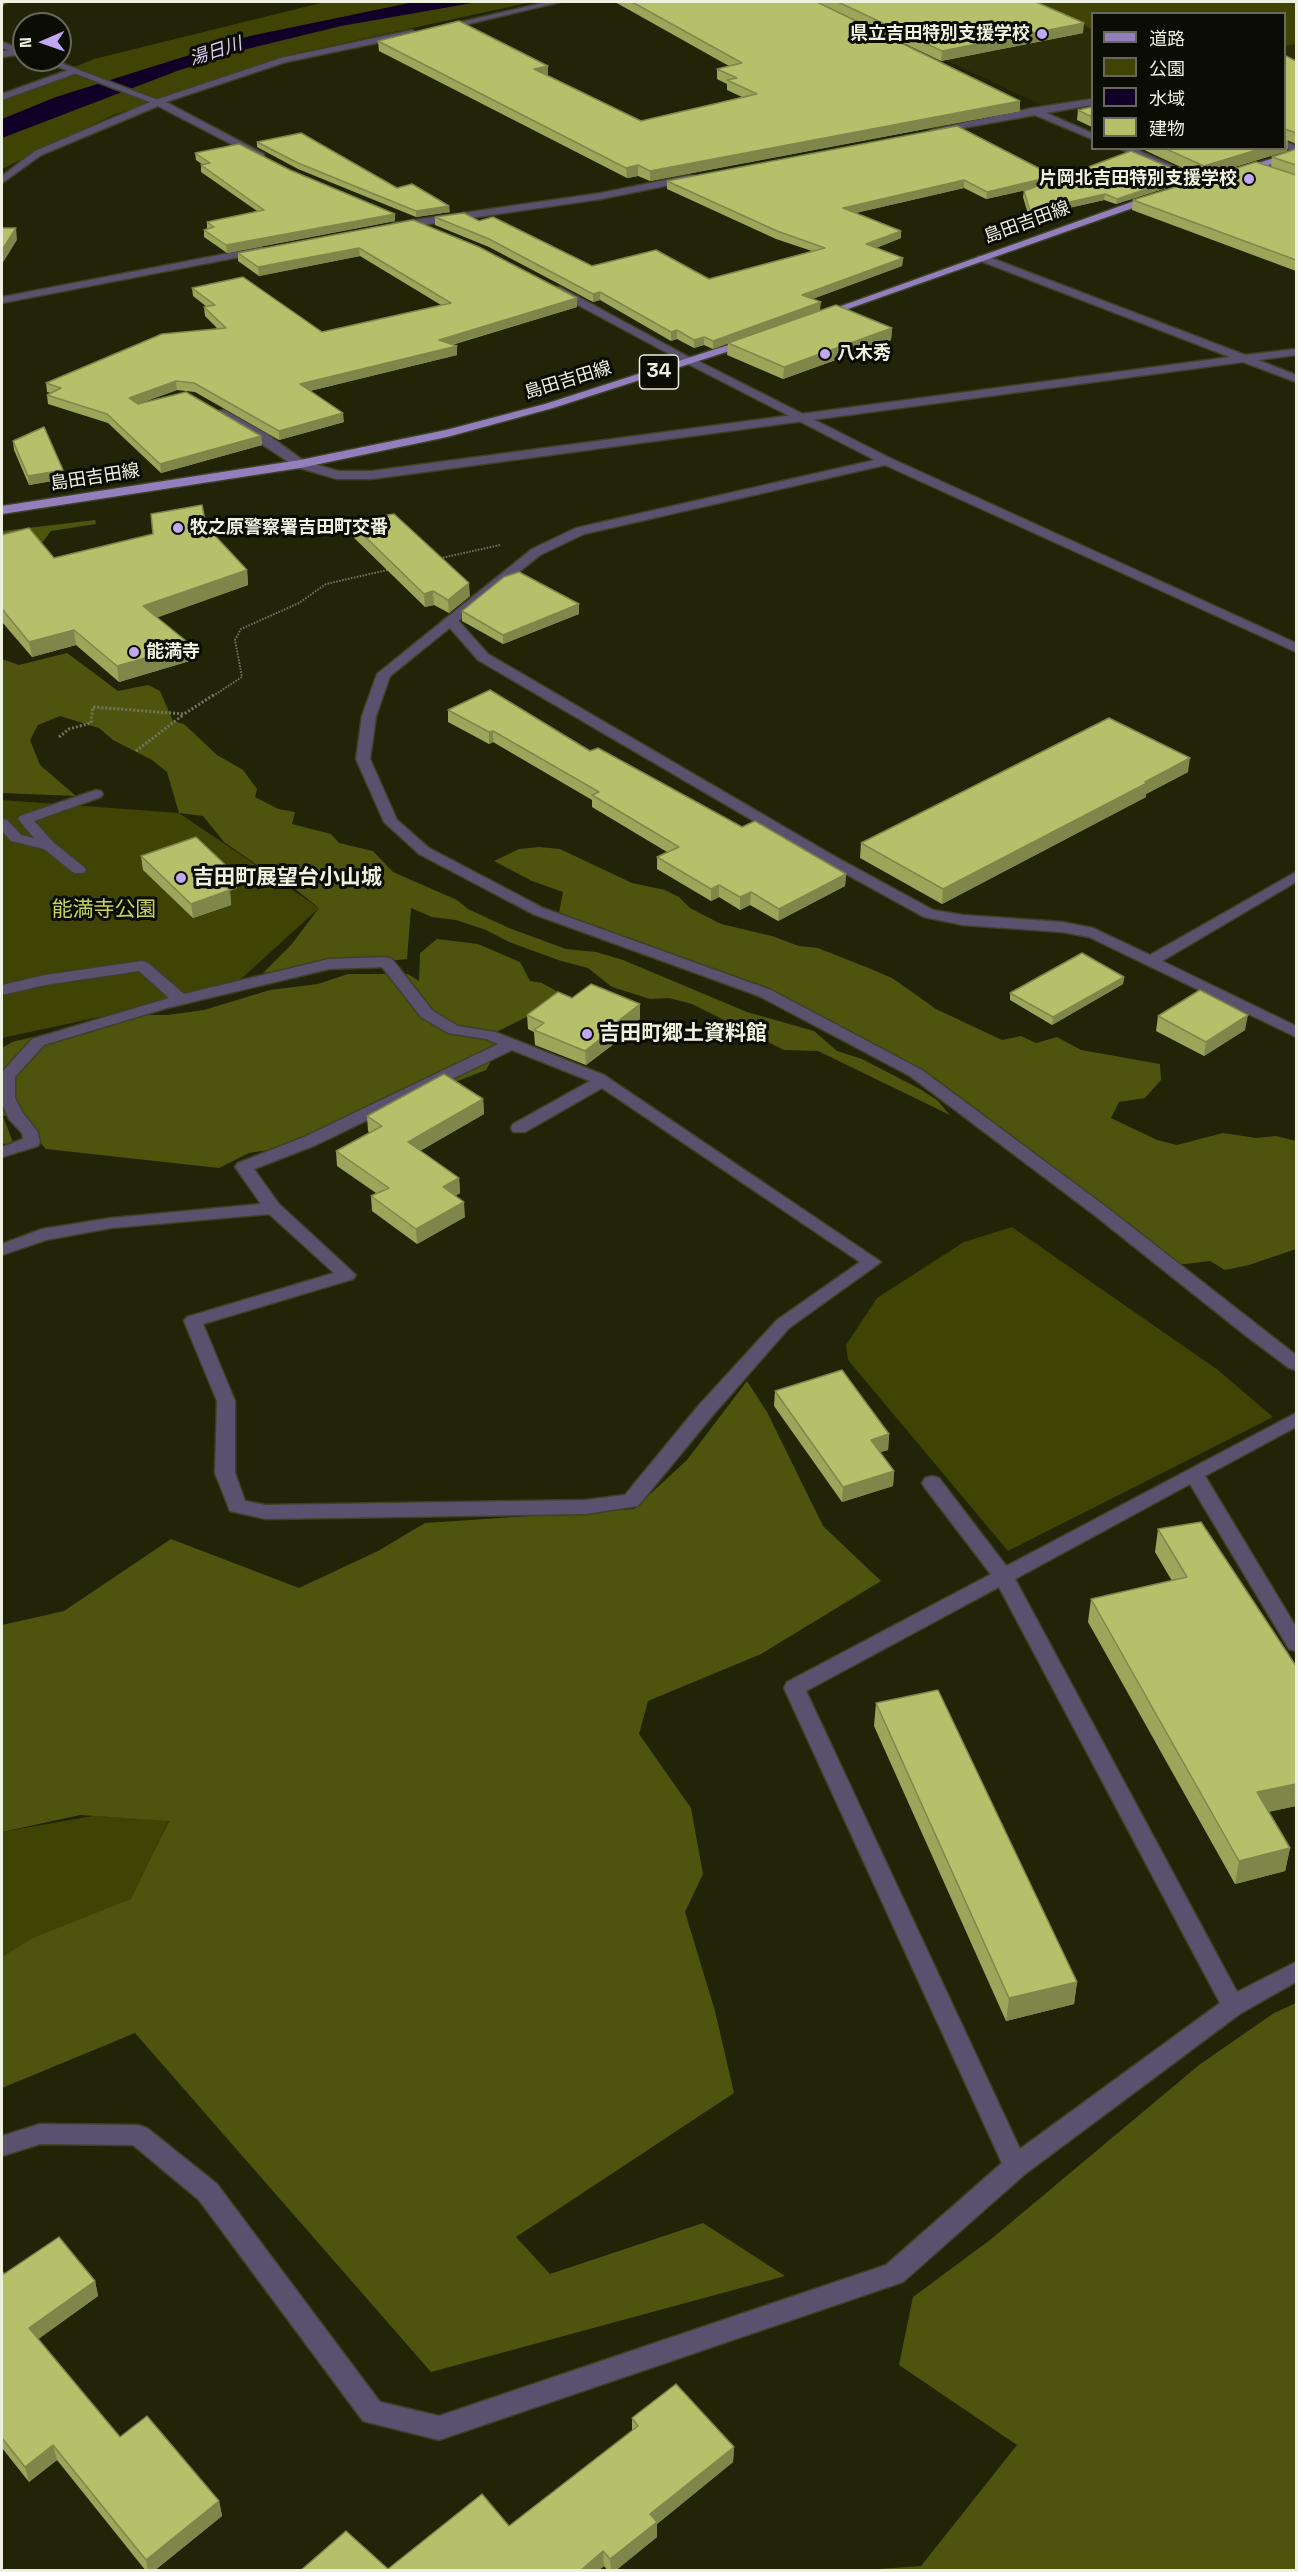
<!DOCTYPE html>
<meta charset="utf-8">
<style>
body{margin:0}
#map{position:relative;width:1298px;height:2572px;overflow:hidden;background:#212406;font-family:"Space Grotesk","Noto Sans JP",sans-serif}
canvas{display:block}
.frame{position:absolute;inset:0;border:3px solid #eff1e0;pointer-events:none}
.legend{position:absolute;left:1091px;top:12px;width:195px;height:138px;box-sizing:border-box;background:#0b0c03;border:2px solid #66685b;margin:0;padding:8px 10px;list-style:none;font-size:18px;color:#eff1e0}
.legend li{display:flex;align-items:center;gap:12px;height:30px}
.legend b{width:30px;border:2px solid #66685b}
.north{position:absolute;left:12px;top:12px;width:60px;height:60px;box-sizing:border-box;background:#0b0c03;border:2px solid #66685b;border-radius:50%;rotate:268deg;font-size:16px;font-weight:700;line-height:24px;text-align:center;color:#eff1e0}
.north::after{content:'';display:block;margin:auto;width:21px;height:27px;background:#c0a8f3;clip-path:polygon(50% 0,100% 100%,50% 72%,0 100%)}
</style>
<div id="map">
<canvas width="1298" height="2572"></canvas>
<div class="frame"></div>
<ul class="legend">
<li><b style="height:8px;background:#937fbe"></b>道路</li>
<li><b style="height:16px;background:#3f4404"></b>公園</li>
<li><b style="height:16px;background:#100028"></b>水域</li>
<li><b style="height:16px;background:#b6c06a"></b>建物</li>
</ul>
<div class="north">N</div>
</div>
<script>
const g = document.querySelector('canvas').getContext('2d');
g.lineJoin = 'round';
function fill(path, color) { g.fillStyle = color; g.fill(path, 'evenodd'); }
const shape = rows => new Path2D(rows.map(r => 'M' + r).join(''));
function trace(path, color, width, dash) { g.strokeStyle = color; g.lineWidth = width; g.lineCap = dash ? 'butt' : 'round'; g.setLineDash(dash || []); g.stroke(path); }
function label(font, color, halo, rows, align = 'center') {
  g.font = font + ' "Space Grotesk","Noto Sans JP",sans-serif'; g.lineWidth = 6; g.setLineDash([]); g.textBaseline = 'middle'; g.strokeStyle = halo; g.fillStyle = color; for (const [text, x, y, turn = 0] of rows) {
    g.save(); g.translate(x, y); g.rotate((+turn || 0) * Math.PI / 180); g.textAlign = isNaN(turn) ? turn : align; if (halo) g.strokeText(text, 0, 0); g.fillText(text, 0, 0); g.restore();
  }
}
const built = shape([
 [820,2,1296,2,1296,74,1285,76,1284,14,1092,14,1092,97,1044,106]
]);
const green = shape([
 [325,2,532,2,293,54,113,115,2,169,2,97,94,59],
 [1031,2,1296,2,1296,44,1285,46,1284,14,1092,14,1092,29],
 [2,800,179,813,319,908,230,989,2,1038],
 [1012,1227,1218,1370,1273,1417,1008,1551,848,1360,846,1345,877,1298,964,1242],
 [93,1816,169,1820,156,1848,141,1897,2,1959,2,1832]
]);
const forest = shape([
 [95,520,96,524,51,531,42,543,2,548,2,531],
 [67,653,118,691,148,685,160,691,173,721,184,724,217,755,243,770,257,789,255,797,278,809,295,812,292,824,331,834,339,843,373,851,393,872,457,900,468,909,509,928,566,949,596,952,623,960,747,1012,814,1031,837,1051,862,1059,920,1089,937,1100,950,1115,818,1051,784,1050,692,1004,669,998,650,999,612,987,588,968,561,961,509,942,486,930,456,920,432,917,411,908,407,959,263,973,291,945,319,908,275,873,257,865,224,842,203,816,179,813,167,772,152,760,113,740,99,728,60,716,38,725,30,740,40,765,76,796,2,793,2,659,19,665],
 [539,847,560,849,632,883,665,890,679,897,690,908,721,924,772,936,799,946,818,948,871,969,892,978,936,1009,1002,1040,1021,1036,1036,1043,1057,1037,1081,1050,1160,1064,1161,1080,1145,1098,1119,1102,1111,1118,1157,1140,1177,1145,1223,1133,1256,1138,1276,1136,1296,1141,1296,1249,1249,1265,1225,1270,1210,1261,1176,1265,884,1051,559,913,563,892,532,881,494,861,519,849],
 [437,939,478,944,520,962,530,981,542,983,560,993,539,1011,490,1035,510,1048,494,1056,486,1070,399,1104,326,1141,249,1153,219,1168,46,1149,15,1115,3,1116,15,1148,2,1143,2,1048,12,1042,124,1015,168,1015,204,1010,270,990,318,984,348,974,408,974,419,981,420,953],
 [747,1381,767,1412,823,1526,881,1581,761,1654,648,1701,639,1734,691,1808,703,1874,685,1912,715,2011,734,2093,516,2237,550,2274,703,2223,785,2276,431,2372,135,2033,2,2088,2,1957,33,1938,131,1899,169,1821,80,1815,2,1832,2,1625,64,1611,171,1539,299,1588,378,1551,425,1523,634,1509,687,1460],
 [1296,2003,1296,2570,864,2570,921,2566,1017,2445,899,2365,913,2297,990,2240,1199,2065,1274,2013]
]);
const water = shape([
 [414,2,478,2,341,26,247,49,177,71,2,138,2,119,56,97,250,36]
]);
const pathFar1 = shape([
 [437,559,500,545],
 [213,696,242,677,235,640,241,629,299,603,326,584,392,569]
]);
const path = shape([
 [59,737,69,729,91,723,93,707,184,714,215,694],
 [136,751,183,715]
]);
const service = shape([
 [96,790,101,791,103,794,101,797,34,821,54,843,84,867,86,870,84,873,74,873,44,849,11,841,2,831,2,819,7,820,21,835,34,838,18,819,20,816,96,790],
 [386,957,392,959,433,1011,458,1026,495,1032,604,1075,881,1262,789,1328,713,1415,638,1506,586,1514,266,1519,230,1511,215,1473,217,1401,184,1321,187,1317,334,1273,269,1214,111,1228,46,1240,2,1255,2,1244,42,1229,111,1218,261,1204,235,1167,238,1163,304,1137,498,1044,486,1039,448,1033,421,1017,382,967,329,969,167,1008,44,1045,15,1077,15,1098,23,1113,38,1132,40,1142,38,1146,2,1157,2,1147,23,1139,22,1133,9,1119,2,1104,2,1072,32,1039,169,998,139,971,45,985,2,995,2,985,45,975,142,961,148,963,184,994,329,959,386,957],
 [512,1050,590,1081,513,1124,511,1128,513,1132,525,1132,602,1088,860,1262,777,1320,699,1405,625,1495,586,1500,266,1505,245,1501,235,1473,235,1401,203,1324,353,1279,356,1275,279,1204,254,1169,316,1145,512,1050],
 [932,1476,939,1478,1010,1571,1013,1576,1010,1581,1003,1583,996,1581,925,1488,922,1483,925,1478,932,1476]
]);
const minor = shape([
 [547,2,560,2,439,31,435,28,547,2],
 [412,30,416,33,415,35,286,62,166,102,264,154,264,158,258,158,158,106,41,155,2,183,2,176,35,151,155,100,281,58,412,30],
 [24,50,24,54,2,57,2,51,24,50],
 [74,68,77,69,77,73,2,100,2,94,74,68],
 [1092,99,1092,105,1046,113,1092,133,1092,139,1035,115,935,133,930,130,1033,108,1092,99],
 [1284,141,1296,146,1296,152,1284,148,1284,141],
 [1118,148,1133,148,1207,181,1198,183,1118,148],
 [690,175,694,176,694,180,601,199,394,229,389,226,394,223,601,193,690,175],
 [261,247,266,250,265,252,2,303,2,297,261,247],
 [978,256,986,256,1245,355,1296,349,1296,355,1258,360,1296,375,1296,382,1243,362,372,479,337,479,296,467,214,412,224,410,267,434,304,461,338,471,372,471,1230,357,978,260,978,256],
 [552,287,560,287,698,362,688,364,552,291,552,287],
 [450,616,455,617,488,654,834,856,933,910,963,915,1062,922,1093,928,1150,955,1296,872,1296,882,1162,961,1296,1026,1296,1037,1089,937,1062,932,963,925,924,917,824,862,478,660,443,620,450,616],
 [1296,1413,1296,1427,1205,1476,1296,1627,1296,1651,1289,1649,1190,1484,1015,1579,1237,1992,1296,1962,1296,1982,1241,2013,1025,2174,903,2282,439,2440,363,2421,199,2200,133,2145,40,2144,2,2156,2,2136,40,2124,138,2125,147,2128,217,2184,380,2402,439,2416,886,2265,1002,2163,784,1688,787,1682,1296,1413],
 [999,1587,1220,2003,1020,2149,806,1691,999,1587]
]);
const tertiary = shape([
 [2,42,24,50,24,56,2,48,2,42],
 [40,60,53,60,163,102,155,104,40,60],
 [688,360,696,360,890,458,1296,643,1296,652,885,465,584,534,540,555,390,676,376,716,370,759,397,820,429,848,543,908,771,990,922,1070,1105,1206,1296,1355,1296,1370,1289,1368,1245,1335,1093,1214,910,1076,759,996,533,914,419,854,384,822,356,759,362,716,377,674,532,549,576,528,875,460,688,364,688,360]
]);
const primary = shape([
 [2,2,7,2,2,5,2,2],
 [1296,151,1296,157,1238,174,1233,171,1296,151],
 [1154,194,1159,197,1158,199,825,317,816,315,1154,194],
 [750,338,756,341,754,343,553,408,447,437,300,468,2,514,2,506,300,460,446,430,545,404,750,338]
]);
const wall = shape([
 [615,2,817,2,1020,111,650,181,638,176,627,178,379,51,378,41,548,66,548,76,641,121,742,97,727,90,727,84,717,79,717,69,729,66],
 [817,2,1036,2,1083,33,941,61],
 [1284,55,1296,61,1296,144,1287,140,1288,141,1287,151,1202,177,1140,148,1284,148],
 [1092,107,1092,127,1077,120,1078,110],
 [257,142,450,212,416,217,298,169,257,147],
 [1296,149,1296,271,1132,210,1133,200,1271,166,1272,157],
 [195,153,290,170,395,214,395,221,227,253,204,237,204,230,207,229,207,222,257,211,201,172,201,165,203,165,196,160],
 [1054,176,1053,180,1188,181,1116,204,1104,200,1029,217,1023,197,1024,191,1026,190,986,199,964,188,855,213,901,231,901,238,876,248,903,258,902,266,812,299,820,310,892,328,891,340,783,379,727,355,728,343,713,349,704,345,694,348,677,339,671,341,600,300,593,302,489,247,435,225,435,217,479,221,592,266,709,279,812,251,776,239,667,189,667,181],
 [413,220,577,307,452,345,457,346,457,355,310,391,344,422,279,440,195,392,177,390,138,404,261,436,262,445,161,473,108,423,48,404,47,395,51,393,47,392,46,383,218,329,205,316,204,307,207,307,193,296,192,288,322,332,441,305,360,256,259,276,238,261,238,253],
 [13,441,63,470,64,479,29,485,14,450],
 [349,521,470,596,449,613,434,605,425,607,350,534],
 [206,526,247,570,248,585,157,617,193,660,119,682,76,645,32,657,2,622,2,535,54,558],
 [579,604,579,614,503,644,462,621,462,611],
 [448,710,590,751,742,827,846,874,845,886,778,921,750,905,740,910,719,897,711,901,657,869,657,857,667,852,592,807,592,800,493,742,489,744,448,722],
 [1188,772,1146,794,1146,797,942,904,860,858,861,843],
 [141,856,235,874,237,888,230,891,231,905,193,918,143,870],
 [1124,977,1123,984,1052,1025,1010,1000,1010,993],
 [640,1004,640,1019,622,1032,623,1037,586,1065,535,1045,534,1032,528,1029,527,1015],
 [1158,1016,1245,1030,1204,1056,1156,1031],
 [483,1099,484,1114,420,1151,459,1178,460,1193,455,1196,465,1217,417,1244,372,1211,371,1196,376,1193,337,1166,336,1151,370,1133,368,1131,367,1116],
 [775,1391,889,1434,888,1450,880,1452,894,1471,893,1486,842,1502,774,1406],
 [1201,1522,1296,1806,1268,1812,1290,1848,1285,1871,1235,1884,1088,1622,1091,1599,1172,1581,1155,1552,1158,1529],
 [876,1703,1077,1982,1074,2004,1006,2021,874,1726],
 [2,2271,4,2274,95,2281,98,2296,38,2339,120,2437,219,2501,222,2516,154,2571,146,2571,57,2460,29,2482,2,2448],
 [632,2418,734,2447,733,2462,657,2524,657,2537,615,2571,608,2571,604,2566,598,2571,300,2571,388,2569,509,2526,632,2431]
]);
const shadedWall = shape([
 [1084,23,1083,33,941,61,942,51],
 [548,66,548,76,534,69],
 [1020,101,1020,111,650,181,650,171],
 [1288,141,1287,151,1202,177,1204,166,1263,148,1284,148,1284,142],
 [638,165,638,176,627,178,626,168],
 [1188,175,1188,181,1116,204,1117,199],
 [1054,176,1053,184,986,199,987,192],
 [964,180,964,188,843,216,843,208],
 [1105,194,1104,200,1029,217,1030,211],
 [449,206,450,212,416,217,416,211],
 [395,214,395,221,227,253,226,245],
 [16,228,17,240,2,264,2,250],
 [901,231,901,238,865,252,866,244],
 [359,248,360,256,259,276,258,267],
 [903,258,902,266,802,303,802,295],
 [600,292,600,300,593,302,593,294],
 [577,298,577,307,440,348,439,340],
 [821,302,820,310,713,349,713,341],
 [892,328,891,340,783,379,784,367],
 [677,330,677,339,671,341,671,332],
 [704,337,704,345,694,348,694,340],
 [457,346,457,355,301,393,300,384],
 [176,381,177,390,130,407,129,398],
 [343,413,344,422,279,440,279,431],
 [261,436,262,445,161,473,160,464],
 [63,470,64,479,29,485,28,476],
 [247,570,248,585,145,622,143,606],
 [469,583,470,596,449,613,448,600],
 [433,591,434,605,425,607,424,594],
 [579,604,579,614,503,644,503,635],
 [74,630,76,645,32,657,29,642],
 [191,645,193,660,119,682,117,666],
 [493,731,493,742,489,744,489,732],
 [1190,758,1188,772,1146,794,1146,797,942,904,943,889],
 [235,874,237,888,230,891,231,905,193,918,191,904,218,880],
 [846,874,845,886,778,921,779,909],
 [719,885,719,897,711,901,711,889],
 [751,892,750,905,740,910,740,897],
 [1124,977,1123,984,1052,1025,1053,1017],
 [640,1004,640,1019,622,1032,623,1037,586,1065,585,1051,618,1021],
 [1248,1015,1245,1030,1204,1056,1206,1042],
 [483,1099,484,1114,409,1157,408,1142],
 [459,1178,460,1193,444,1202,443,1187],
 [464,1202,465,1217,417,1244,416,1229],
 [889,1434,888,1450,870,1455,871,1440],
 [894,1471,893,1486,842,1502,843,1487],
 [1296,1784,1296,1806,1252,1815,1257,1792],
 [1290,1848,1285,1871,1235,1884,1239,1861],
 [1077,1982,1074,2004,1006,2021,1009,1998],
 [95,2281,98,2296,33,2343,29,2328],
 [53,2445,57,2460,29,2482,25,2467],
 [734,2447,733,2462,657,2524,657,2537,615,2571,611,2571,610,2559,650,2514],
 [219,2501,222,2516,154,2571,148,2571,146,2560],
 [603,2551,604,2566,598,2571,580,2571]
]);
const building = shape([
 [632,2,817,2,1020,101,650,171,638,165,626,168,378,41,459,21,548,66,534,69,641,121,757,94,727,80,737,78,717,69,742,63,632,2],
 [838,2,1036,2,1084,23,942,51,838,2],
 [1284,55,1296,61,1296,133,1285,129,1284,130,1284,55],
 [1092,107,1092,117,1078,110,1092,107],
 [957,126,1054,176,987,192,964,180,843,208,901,231,866,244,903,258,802,295,821,302,713,341,704,337,694,340,677,330,671,332,600,292,593,294,489,239,435,217,464,213,479,221,493,217,592,266,656,250,709,279,825,248,777,231,667,181,957,126],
 [301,133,397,188,412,184,449,206,416,211,298,163,257,142,301,133],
 [239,144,290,170,395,214,226,245,204,230,214,227,207,222,264,210,201,165,210,163,195,153,239,144],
 [1164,148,1263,148,1204,166,1164,148],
 [1296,149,1296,165,1272,157,1296,149],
 [1131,151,1188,175,1117,199,1105,194,1030,211,1024,191,1131,151],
 [1256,162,1296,175,1296,260,1133,200,1256,162],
 [413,220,479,247,577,298,439,340,457,346,300,384,343,413,279,431,194,383,176,381,129,398,138,404,186,392,261,436,160,464,107,414,47,395,61,388,46,383,162,334,226,328,204,307,215,305,192,288,243,277,322,332,451,303,359,248,258,267,238,253,413,220],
 [2,228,16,228,2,250,2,228],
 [836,305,892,328,784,367,728,343,836,305],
 [44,427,63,470,28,476,13,441,44,427],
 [202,505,206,526,247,570,143,606,191,645,117,666,74,630,29,642,2,609,2,535,29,528,54,558,153,534,151,514,202,505],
 [394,514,469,583,448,600,433,591,424,594,349,521,394,514],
 [519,572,579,604,503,635,462,611,504,577,519,572],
 [490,690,590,751,598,748,742,827,755,821,846,874,779,909,751,892,740,897,719,885,711,889,657,857,679,847,592,795,599,792,493,731,489,732,448,710,490,690],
 [1109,718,1190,758,1145,782,1147,783,943,889,861,843,1109,718],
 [196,837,235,874,218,880,230,890,191,904,141,856,196,837],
 [1082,953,1124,977,1053,1017,1010,993,1082,953],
 [591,984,640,1004,618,1021,622,1022,585,1051,534,1030,544,1023,527,1015,558,992,572,998,591,984],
 [1200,990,1248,1015,1206,1042,1158,1016,1200,990],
 [444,1074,483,1099,408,1142,459,1178,443,1187,464,1202,416,1229,371,1196,389,1188,336,1151,382,1126,367,1116,444,1074],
 [842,1370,889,1434,871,1440,894,1471,843,1487,775,1391,842,1370],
 [1201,1522,1296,1666,1296,1784,1257,1792,1290,1848,1239,1861,1091,1599,1187,1577,1158,1529,1201,1522],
 [938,1690,1077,1982,1009,1998,876,1703,938,1690],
 [59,2237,95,2281,29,2328,120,2437,147,2416,219,2501,146,2560,53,2445,25,2467,2,2438,2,2271,4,2274,59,2237],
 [676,2384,734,2447,650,2514,657,2522,610,2559,603,2551,580,2571,300,2571,346,2531,388,2569,482,2494,509,2526,638,2426,632,2418,676,2384]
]);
const markers = [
 [1042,34,6,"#c0a8f3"],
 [1249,179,6,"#c0a8f3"],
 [825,354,6,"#c0a8f3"],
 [178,528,6,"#c0a8f3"],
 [134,652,6,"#c0a8f3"],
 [181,878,6,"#c0a8f3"],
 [587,1034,6,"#c0a8f3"]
];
const farPoinames = [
 ["県立吉田特別支援学校",1030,34,"right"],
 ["片岡北吉田特別支援学校",1237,179,"right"],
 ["八木秀",837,354],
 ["牧之原警察署吉田町交番",190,528],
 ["能満寺",146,652]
];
const farWaternames = [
 ["湯日川",216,52,-18]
];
const farStreetnames = [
 ["島田吉田線",1027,223,-20],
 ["島田吉田線",568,381,-17],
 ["島田吉田線",95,478,-9]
];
const shields = [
 [659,372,39]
];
const shieldNames = [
 ["34",659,372]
];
const poiNames = [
 ["吉田町展望台小山城",193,878],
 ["吉田町郷土資料館",599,1034]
];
const parkNames = [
 ["能満寺公園",104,910]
];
fill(built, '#2a2d07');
fill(green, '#3f4404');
fill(forest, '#4e540d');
fill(water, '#100028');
trace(service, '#3e4125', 3);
trace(minor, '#3e4125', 3);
trace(tertiary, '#3e4125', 3);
trace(primary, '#3e4125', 3);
trace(pathFar1, '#74775e', 2, [1.5, 1.5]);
trace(path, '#74775e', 3, [2, 2]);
fill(service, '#5a516f');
fill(minor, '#5a516f');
fill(tertiary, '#5a516f');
fill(primary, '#937fbe');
fill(wall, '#9da55b');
fill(shadedWall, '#7f864a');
fill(building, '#b6c06a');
trace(building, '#7f864a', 1.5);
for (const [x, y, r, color] of markers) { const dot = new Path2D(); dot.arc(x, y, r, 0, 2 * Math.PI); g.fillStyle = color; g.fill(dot); trace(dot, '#0b0c03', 2); }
label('bold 18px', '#eff1e0', '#0b0c03', farPoinames, 'left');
label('italic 18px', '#dacef7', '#0b0c03', farWaternames);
label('18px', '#eff1e0', '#0b0c03', farStreetnames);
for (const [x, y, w] of shields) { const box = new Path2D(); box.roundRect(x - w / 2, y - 17, w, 34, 4.5); g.fillStyle = '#0b0c03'; g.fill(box); trace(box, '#eff1e0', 1.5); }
label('bold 20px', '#eff1e0', null, shieldNames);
label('bold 21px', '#eff1e0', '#0b0c03', poiNames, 'left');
label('21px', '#c7d35e', '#0b0c03', parkNames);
</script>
